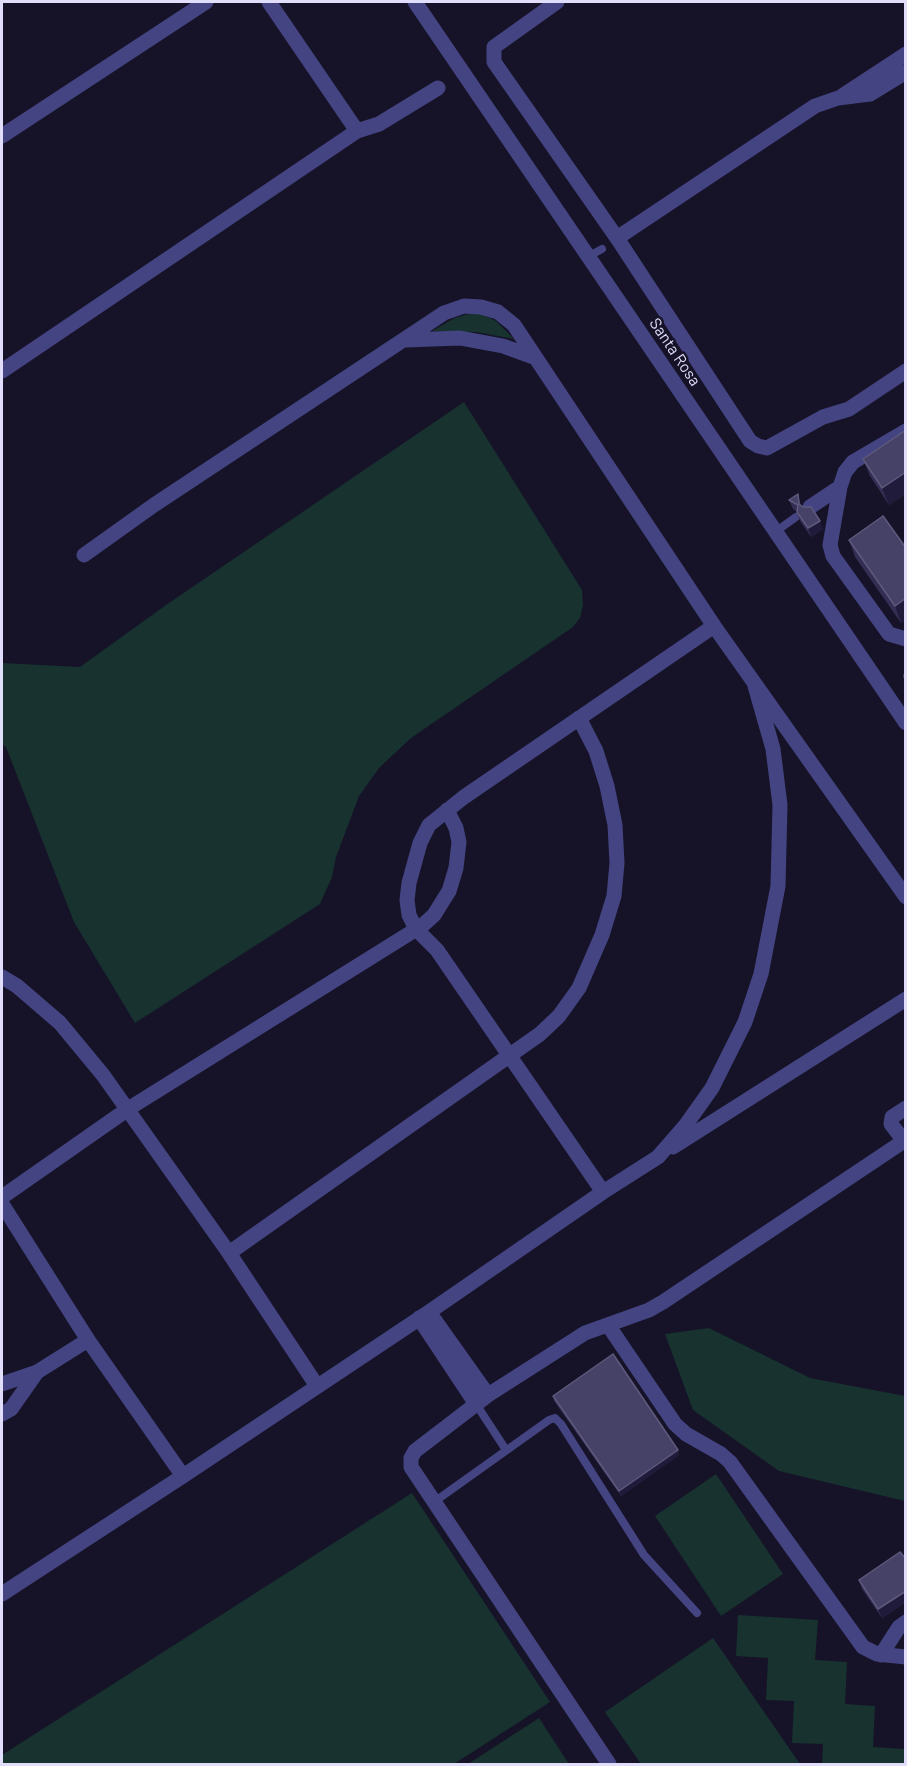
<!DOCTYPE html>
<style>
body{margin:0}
#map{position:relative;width:907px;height:1766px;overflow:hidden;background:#161328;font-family:Barlow,sans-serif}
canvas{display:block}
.frame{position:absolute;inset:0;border:3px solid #e0defb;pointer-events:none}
</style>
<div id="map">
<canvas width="907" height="1766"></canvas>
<div class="frame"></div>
</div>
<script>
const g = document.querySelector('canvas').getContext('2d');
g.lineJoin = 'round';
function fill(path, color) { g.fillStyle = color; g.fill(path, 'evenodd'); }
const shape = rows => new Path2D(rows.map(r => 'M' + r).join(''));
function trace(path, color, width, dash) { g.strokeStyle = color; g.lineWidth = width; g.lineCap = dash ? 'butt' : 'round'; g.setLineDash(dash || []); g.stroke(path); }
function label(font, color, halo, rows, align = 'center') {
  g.font = font + ' Barlow,sans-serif'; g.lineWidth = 5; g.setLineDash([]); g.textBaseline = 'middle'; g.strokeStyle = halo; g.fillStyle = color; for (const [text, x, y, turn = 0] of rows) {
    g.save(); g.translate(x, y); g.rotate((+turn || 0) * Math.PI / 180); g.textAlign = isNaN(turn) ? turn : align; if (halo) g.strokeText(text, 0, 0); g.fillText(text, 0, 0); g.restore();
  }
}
const green = shape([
 [468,314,482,314,496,321,514,339,476,332,432,331,455,318],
 [464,402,582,590,583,605,580,618,573,627,411,738,379,768,359,796,336,857,332,877,320,904,135,1023,74,922,6,747,2,744,2,663,80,667,166,605],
 [709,1328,810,1378,905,1396,905,1501,779,1471,693,1410,665,1334],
 [716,1474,783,1574,721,1616,655,1516],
 [412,1493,550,1702,454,1764,2,1764,2,1755],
 [738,1615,818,1620,815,1660,847,1662,845,1704,875,1706,873,1747,905,1749,904,1764,822,1764,823,1744,792,1743,794,1701,766,1700,768,1658,736,1656],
 [713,1638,800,1764,641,1764,605,1712],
 [539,1718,569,1764,468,1764]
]);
const service = shape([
 [589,256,602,249],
 [775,532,796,517],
 [476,1404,506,1450],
 [434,1502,549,1420,555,1418,561,1424,644,1555,697,1613]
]);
const minor = shape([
 [269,2,357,131],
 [557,2,494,47,494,62,617,238,750,441,758,446,767,448,823,417,849,409,906,371],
 [842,96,906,54],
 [2,136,206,2],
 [617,238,815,106,838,98,870,94,906,72],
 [406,340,460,338,503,346,536,358],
 [2,371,357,131,379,124,438,88],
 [840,487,830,545,833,556,889,634,906,639],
 [810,507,840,487,845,472,853,462,906,431],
 [84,555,154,505,444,313,464,306,481,307,498,312,514,325,714,626,906,897],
 [2,977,17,986,60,1023,103,1075,229,1253,317,1386],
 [673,1147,906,999],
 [603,1192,437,950,416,929,409,915,407,900,409,883,420,843,429,825,464,797,714,626],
 [2,1197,128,1109,423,925,434,915,449,891,456,868,459,842,456,828,447,810],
 [2,1204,88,1340,183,1476],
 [229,1253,540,1034,559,1016,579,988,602,935,614,896,617,863,615,825,607,786,596,751,579,718],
 [429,1312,488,1395],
 [419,1318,476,1404],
 [608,1325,675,1424,686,1434,721,1454,730,1462,863,1647,877,1654,906,1657],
 [2,1384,37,1372,88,1340],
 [2,1414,11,1409,37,1372],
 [2,1594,183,1476,429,1312,603,1192,658,1157,685,1126,712,1088,745,1022,761,974,778,886,780,805,773,749,755,686],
 [881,1655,899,1627,906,1622],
 [609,1764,411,1467,411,1458,415,1451,488,1395,585,1333,649,1310,663,1302,904,1141,891,1124,892,1117,906,1108]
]);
const tertiary = shape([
 [415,2,906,723]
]);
const wall = shape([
 [906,430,906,494,889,505,870,476,863,459],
 [798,494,801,506,823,529,811,537,800,521,797,512,793,509,789,500],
 [849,540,906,548,906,620,901,623,855,557],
 [553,1396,678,1450,679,1455,621,1496,554,1401],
 [906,1559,906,1602,882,1618,862,1589,859,1580]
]);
const shadedWall = shape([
 [906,472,906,494,889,505,882,488],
 [820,521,823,529,811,537,808,528],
 [906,598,906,620,901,623,895,606],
 [678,1450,679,1455,621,1496,619,1491],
 [906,1591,906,1602,882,1618,878,1609]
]);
const building = shape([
 [906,430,906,472,882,488,863,459,906,430],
 [798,494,799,504,803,507,811,507,820,521,808,528,797,512,798,505,789,500,798,494],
 [883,516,906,548,906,598,895,606,849,540,883,516],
 [906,664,906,677,904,677,906,664],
 [613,1354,678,1450,619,1491,553,1396,613,1354],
 [900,1552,906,1559,906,1591,878,1609,859,1580,900,1552]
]);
const streetNames = [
 ["Santa Rosa",675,352,56]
];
fill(green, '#17322f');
trace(service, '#444482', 8);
trace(minor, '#444482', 15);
trace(tertiary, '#444482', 15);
fill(wall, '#342e54');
fill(shadedWall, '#201b3b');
fill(building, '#464166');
trace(building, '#5e5a7d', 1.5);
label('16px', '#e0defb', '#161328', streetNames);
</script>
